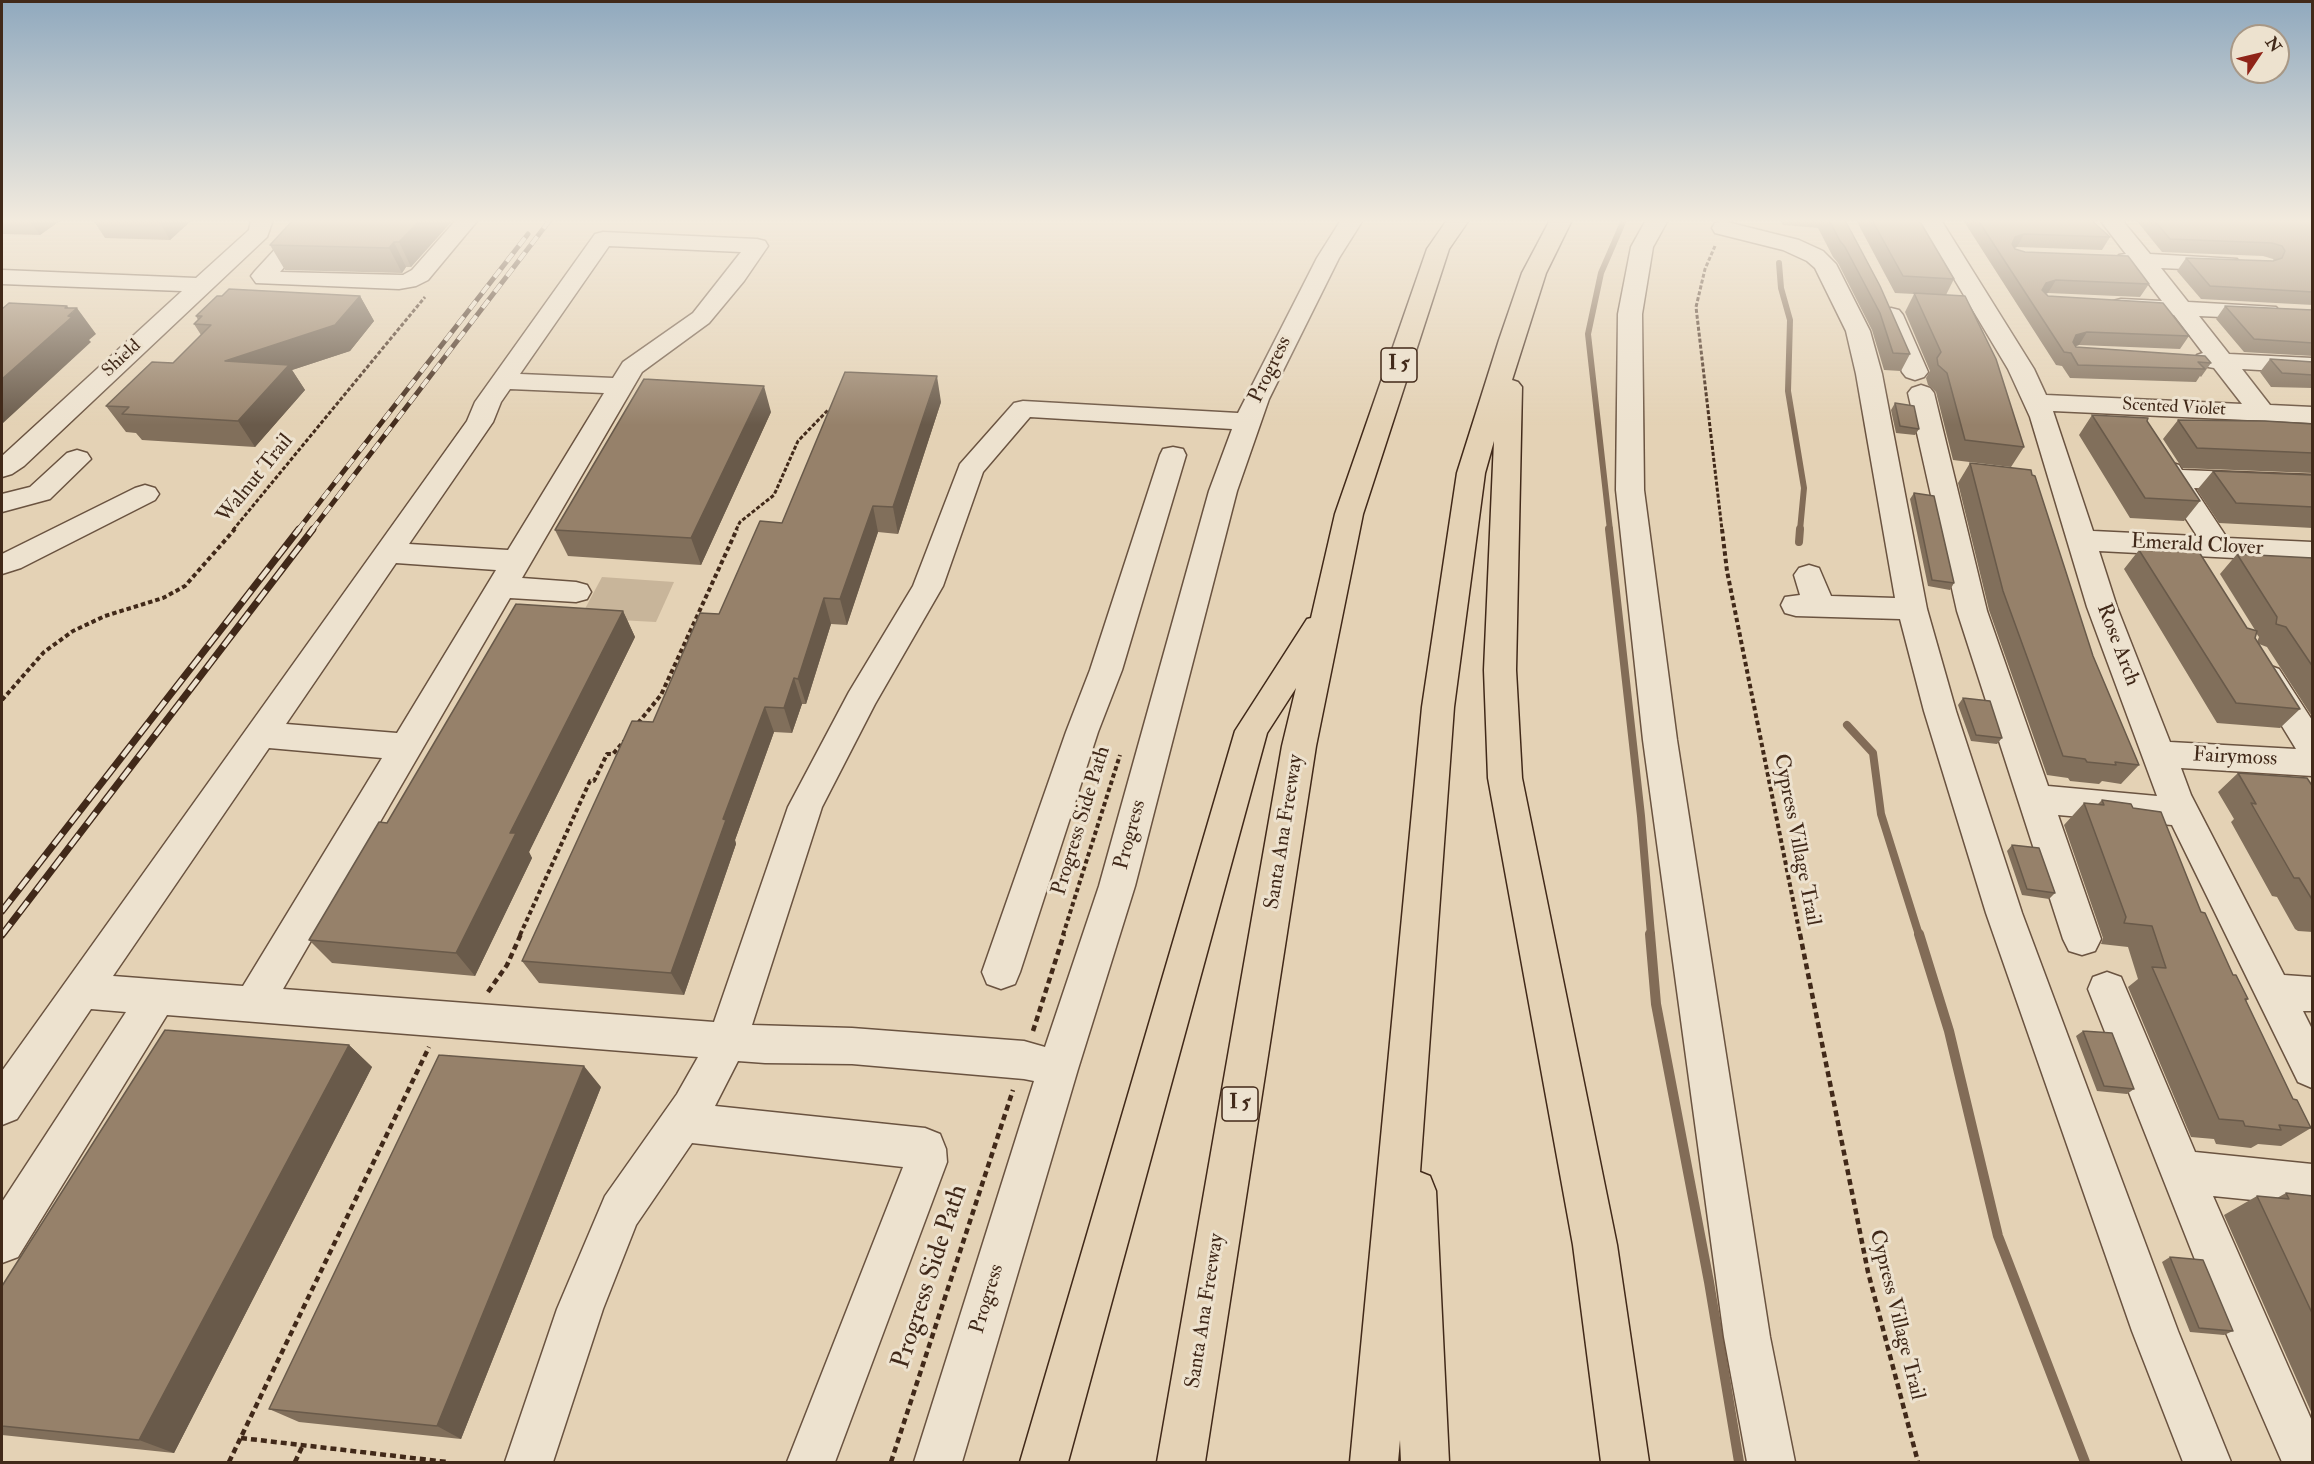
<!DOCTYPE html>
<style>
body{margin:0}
#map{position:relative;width:2314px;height:1464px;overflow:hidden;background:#e4d2b5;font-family:"IM FELL Double Pica",serif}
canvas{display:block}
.frame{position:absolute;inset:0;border:3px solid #412919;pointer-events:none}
.north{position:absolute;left:2230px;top:24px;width:60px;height:60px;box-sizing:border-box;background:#ede2cf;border:2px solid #a89886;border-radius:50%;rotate:55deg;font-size:16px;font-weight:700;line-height:24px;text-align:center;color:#412919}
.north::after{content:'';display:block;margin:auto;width:21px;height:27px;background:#8f2418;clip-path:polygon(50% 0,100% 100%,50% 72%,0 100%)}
</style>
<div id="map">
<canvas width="2314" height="1464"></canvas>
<div class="frame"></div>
<div class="north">N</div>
</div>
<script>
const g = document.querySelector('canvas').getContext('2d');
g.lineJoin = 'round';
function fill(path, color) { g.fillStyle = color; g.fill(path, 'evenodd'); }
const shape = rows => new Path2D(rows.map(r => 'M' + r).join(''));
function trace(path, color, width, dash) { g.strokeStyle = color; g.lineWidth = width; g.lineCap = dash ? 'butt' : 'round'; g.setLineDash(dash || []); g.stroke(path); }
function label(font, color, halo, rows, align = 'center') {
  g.font = font + ' "IM FELL Double Pica",serif'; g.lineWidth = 6; g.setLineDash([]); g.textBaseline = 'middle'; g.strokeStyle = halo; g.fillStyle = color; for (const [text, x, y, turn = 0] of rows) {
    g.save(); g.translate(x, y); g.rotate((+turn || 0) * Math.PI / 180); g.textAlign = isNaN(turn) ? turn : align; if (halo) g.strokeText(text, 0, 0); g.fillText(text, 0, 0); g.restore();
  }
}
const green = shape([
 [602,577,674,582,656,622,580,618]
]);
const streamFar2 = shape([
 [1779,263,1781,288,1790,320,1788,391,1804,488,1800,530],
 [1610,530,1588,334,1601,273,1624,220]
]);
const streamFar1 = shape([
 [1609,529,1641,816,1651,935],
 [1799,542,1800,529],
 [1847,725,1873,753,1881,814,1919,935]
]);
const stream = shape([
 [1650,934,1656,1004,1709,1282,1739,1462],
 [1919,934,1949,1031,1998,1236,2085,1462]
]);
const pathFar2 = shape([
 [1715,246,1705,269,1696,307,1722,530],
 [233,530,425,297],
 [736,530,740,522,774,495,798,441,828,410]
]);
const pathFar1 = shape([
 [1722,529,1727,571,1800,935],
 [2,700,44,652,73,631,105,616,163,598,185,586,235,529],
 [638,723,661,695,737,529],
 [520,935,590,781,594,781,607,754,613,754,624,741],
 [1063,935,1120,755]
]);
const path = shape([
 [1800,934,1868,1272,1918,1462],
 [488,992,507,965,521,934],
 [1033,1031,1064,934],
 [241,1438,447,1462],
 [229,1462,429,1047],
 [295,1462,303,1445],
 [891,1462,1013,1090]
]);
const minor = shape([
 [251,220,273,220,267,237,24,466,12,474,2,477,2,456,182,291,2,284,2,270,196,278,249,230,251,220],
 [302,220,325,220,280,272,403,275,412,270,456,220,478,220,428,280,416,286,399,289,256,283,251,276,255,271,302,220],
 [1341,220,1363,220,1339,258,1269,399,1237,491,1135,886,1078,1069,962,1462,914,1462,1034,1081,1024,1079,852,1064,765,1063,738,1061,715,1106,925,1128,940,1134,946,1149,947,1162,835,1462,787,1462,903,1167,692,1143,636,1225,603,1309,553,1462,505,1462,557,1309,605,1196,677,1094,698,1057,167,1015,18,1257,2,1263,2,1202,126,1012,91,1009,17,1119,2,1125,2,1071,467,421,475,402,595,234,603,232,757,239,765,241,768,246,744,281,709,323,642,372,522,578,576,582,587,585,591,592,587,599,576,602,510,598,283,989,714,1022,788,807,849,692,913,586,960,464,1014,403,1023,401,1238,413,1317,258,1341,220],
 [609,246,741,252,693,313,623,362,613,378,520,374,609,246],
 [510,389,604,393,508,550,409,544,493,422,501,402,510,389],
 [1030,417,1232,429,1209,491,1099,886,1045,1047,1024,1041,852,1028,752,1025,822,807,875,704,943,586,983,472,1030,417],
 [396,563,496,570,397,733,286,724,396,563],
 [269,748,382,758,243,986,113,976,269,748],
 [1646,220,1668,220,1653,247,1642,314,1644,490,1677,740,1770,1337,1795,1462,1747,1462,1724,1337,1643,740,1616,490,1618,314,1631,247,1646,220],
 [1919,220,1941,220,2034,369,2046,395,2242,404,2214,368,2197,365,2194,360,2197,355,2203,353,2174,315,2113,311,2109,306,2113,301,2121,299,2162,301,2136,267,2119,265,2116,260,2119,255,2126,254,2100,220,2122,220,2150,254,2237,259,2240,264,2237,269,2229,271,2161,268,2188,302,2276,307,2280,312,2276,317,2268,319,2199,316,2229,354,2312,358,2312,373,2242,369,2270,405,2312,407,2312,423,2053,411,2093,531,2197,536,2155,471,2159,465,2169,462,2179,465,2182,470,2312,475,2312,493,2194,488,2227,538,2312,542,2312,562,2099,551,2117,607,2170,742,2296,749,2252,677,2257,669,2268,665,2279,669,2312,720,2312,776,2181,768,2191,795,2284,975,2312,977,2312,1011,2303,1011,2312,1029,2312,1088,2298,1082,2172,825,2058,815,2101,939,2095,951,2082,955,2069,951,2063,939,1957,611,1908,393,1912,388,1921,385,1930,388,1934,393,1987,611,2048,786,2157,796,2087,607,2030,417,2008,369,1919,220],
 [1723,221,1799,240,1823,251,1836,264,1870,331,1882,374,1927,609,1956,711,2022,913,2178,1331,2231,1462,2183,1462,2132,1331,1986,913,1924,711,1900,619,1796,616,1785,613,1781,605,1785,597,1800,595,1794,575,1799,568,1809,565,1819,568,1831,596,1895,598,1856,374,1846,331,1815,268,1807,261,1783,250,1715,233,1712,228,1715,223,1723,221],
 [1891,308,1899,310,1903,315,1928,372,1924,377,1915,380,1906,377,1902,372,1879,315,1883,310,1891,308],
 [1173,447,1183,449,1186,455,1122,670,1098,732,1020,972,1015,984,1001,989,987,984,982,972,1066,732,1090,670,1160,455,1163,449,1173,447],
 [77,450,87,453,91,459,50,499,2,512,2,494,30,487,67,453,77,450],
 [145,485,155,488,159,494,155,500,21,568,2,574,2,554,135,488,145,485],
 [2107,972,2121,977,2195,1152,2312,1164,2312,1206,2213,1196,2312,1421,2312,1462,2282,1462,2203,1280,2088,989,2093,977,2107,972]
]);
const highway = shape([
 [1447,220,1469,220,1449,249,1363,514,1316,746,1205,1462,1157,1462,1282,746,1296,688,1267,733,1068,1462,1020,1462,1235,731,1307,619,1311,618,1335,514,1427,249,1447,220],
 [1550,220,1572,220,1546,273,1512,380,1518,382,1522,387,1516,670,1522,778,1617,1245,1649,1462,1601,1462,1573,1245,1488,778,1484,670,1494,441,1485,473,1454,707,1420,1172,1430,1176,1436,1191,1449,1462,1401,1462,1400,1440,1398,1462,1350,1462,1422,707,1457,473,1499,340,1522,273,1550,220]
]);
const railFar1 = shape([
 [298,530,528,234],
 [312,530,550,220]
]);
const rail = shape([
 [2,911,299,529],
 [2,935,313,529]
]);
const wall = shape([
 [2,220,61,220,40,235,2,234],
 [93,220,192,220,170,240,105,238],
 [293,220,453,220,411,267,406,267,402,273,285,270,270,245],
 [1780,220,1845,220,1910,354,1901,371,1884,370,1872,330,1838,263,1833,257,1818,228,1783,225],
 [1856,220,1919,220,1954,279,1946,295,2024,447,2011,467,1953,460,1936,392,1928,385,1926,378,1930,371,1905,312,1914,294,1895,293],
 [1963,220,2095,220,2094,222,2110,237,2102,250,2017,247,2014,248,2015,249,2025,252,2149,284,2140,297,2048,293,2045,294,2048,296,2189,336,2180,349,2079,345,2076,346,2076,347,2211,363,2201,377,2200,376,2196,382,2070,378,2062,366,2056,365],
 [2136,220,2313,220,2313,305,2201,299,2177,271,2186,258,2274,261,2273,259,2263,256,2162,252],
 [360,296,374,321,350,351,292,370,305,390,255,447,142,440,136,433,126,432,106,406,173,363,201,335,194,324,198,320,196,316],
 [2225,306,2313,310,2313,356,2244,352,2216,319],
 [2270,359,2313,362,2313,388,2271,387,2260,372],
 [941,402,898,534,878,532,847,625,831,624,806,704,802,704,792,733,774,732,735,840,736,844,684,995,539,983,522,961,653,722,719,614,782,523],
 [1895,403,1919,429,1915,435,1896,433,1891,410],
 [771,412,701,565,568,556,555,530],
 [2092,415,2147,421,2200,501,2184,521,2130,518,2079,435],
 [2178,420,2313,424,2313,473,2182,468,2163,439],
 [1970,463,2093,656,2139,765,2121,784,2102,781,2099,784,2070,781,2068,778,2047,775,1989,610,1958,483],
 [2213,471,2313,475,2313,528,2219,523,2197,490],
 [1914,493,1954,583,1950,590,1928,586,1910,499],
 [2139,550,2247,628,2255,630,2220,574,2237,554,2313,558,2313,718,2267,647,2259,644,2300,709,2280,728,2217,723,2124,569],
 [2256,633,2259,637,2257,642,2255,638],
 [623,611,635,637,529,852,532,858,475,976,332,963,309,940,387,823],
 [1963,698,2002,738,1997,744,1971,741,1958,705],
 [2238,773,2313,787,2313,932,2298,931,2295,929,2277,897,2272,896,2231,822,2234,819,2218,792],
 [2102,800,2133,808,2201,912,2233,975,2248,999,2246,1001,2293,1099,2311,1128,2281,1146,2258,1144,2251,1148,2216,1144,2214,1139,2191,1137,2128,987,2138,979,2128,947,2101,944,2103,938,2064,825,2084,803,2098,804],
 [2012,845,2055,893,2049,899,2022,895,2007,851],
 [2083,1031,2134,1089,2127,1094,2097,1091,2076,1036],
 [349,1045,372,1067,174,1453,2,1435,2,1286],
 [601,1087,461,1439,299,1422,269,1409],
 [2286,1193,2313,1196,2313,1416,2224,1215,2257,1196,2277,1198],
 [2170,1257,2233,1331,2224,1335,2190,1332,2162,1262]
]);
const shadedWall = shape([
 [29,220,61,220,40,235],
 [160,220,192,220,170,240,159,221],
 [420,220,453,220,411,267,399,242],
 [2024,234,2017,247,2008,250,2015,237],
 [394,242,406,267,402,273,389,248],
 [2056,280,2048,293,2038,296,2046,283],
 [360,296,374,321,350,351,292,370,305,390,255,447,238,421,225,361],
 [67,306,72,313,77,308,96,334,89,340,91,342,2,424,2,379],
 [2087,332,2079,345,2068,348,2076,335],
 [937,376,941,402,898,534,893,507],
 [764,386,771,412,701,565,691,538],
 [873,506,878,532,847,625,840,599],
 [824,598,831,624,806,704,798,679],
 [623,611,635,637,529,852,532,858,475,976,456,953,510,833],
 [794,678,802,704,792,733,784,708],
 [765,707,774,732,735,840,736,844,684,995,671,973,723,819],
 [349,1045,372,1067,174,1453,139,1440],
 [584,1066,601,1087,461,1439,437,1426]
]);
const building = shape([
 [106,220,160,220,159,221,106,220],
 [293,220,420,220,399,242,394,242,389,248,270,245,293,220],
 [1829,220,1845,220,1880,286,1910,354,1893,353,1880,313,1845,247,1840,241,1829,220],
 [1872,220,1919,220,1954,279,1903,276,1872,220],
 [1978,220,2091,220,2110,237,2024,234,2015,237,2012,244,2015,249,2025,252,2128,256,2149,284,2056,280,2046,283,2042,290,2048,296,2163,303,2189,336,2087,332,2076,335,2073,342,2076,347,2205,356,2211,363,2198,362,2205,369,2078,365,2071,353,2064,352,1978,220],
 [2154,220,2313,220,2313,292,2210,286,2186,258,2273,261,2282,258,2285,251,2282,246,2272,243,2170,239,2154,220],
 [229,289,360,296,335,325,225,361,289,365,238,421,122,414,129,407,106,406,152,362,173,363,211,325,194,324,202,316,196,316,217,296,222,296,229,289],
 [1914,293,1965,296,1996,359,2024,447,1965,440,1947,373,1938,365,1937,358,1941,352,1914,293],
 [9,303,67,306,65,308,77,308,68,316,72,317,2,379,2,309,9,303],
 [2225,306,2313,310,2313,343,2254,339,2225,306],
 [2270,359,2313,362,2313,375,2282,373,2270,359],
 [845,372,937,376,893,507,873,506,840,599,824,598,798,679,794,678,784,708,765,707,723,819,726,820,671,973,522,961,632,721,653,722,700,613,719,614,760,521,782,523,845,372],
 [644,379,764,386,691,538,555,530,644,379],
 [1895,403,1914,406,1919,429,1900,426,1895,403],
 [2092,415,2148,418,2147,421,2200,501,2145,498,2092,415],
 [2178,420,2265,421,2313,424,2313,453,2197,448,2178,420],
 [1970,463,2031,470,2032,475,2035,476,2093,656,2139,765,2115,762,2116,765,2087,762,2085,759,2063,756,2003,591,1970,463],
 [2213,471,2313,475,2313,507,2236,503,2213,471],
 [1914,493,1934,496,1954,583,1932,580,1914,493],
 [2139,550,2199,552,2247,628,2257,631,2255,638,2300,709,2236,703,2139,550],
 [2237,554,2313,558,2313,667,2286,627,2276,624,2277,617,2237,554],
 [516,604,623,611,510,833,516,833,456,953,309,940,379,822,387,823,516,604],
 [1963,698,1990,701,2002,738,1976,735,1963,698],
 [2238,773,2307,778,2313,787,2313,901,2299,878,2294,878,2251,803,2256,804,2238,773],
 [2102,800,2131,804,2133,808,2161,812,2201,912,2205,913,2233,975,2236,975,2248,999,2245,999,2293,1099,2297,1100,2311,1128,2279,1125,2281,1130,2245,1126,2243,1121,2219,1119,2152,967,2166,968,2152,926,2124,923,2126,917,2084,803,2104,805,2102,800],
 [2012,845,2039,848,2055,893,2027,889,2012,845],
 [165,1030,349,1045,139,1440,2,1426,2,1286,165,1030],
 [2083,1031,2112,1033,2134,1089,2104,1086,2083,1031],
 [439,1055,584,1066,437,1426,269,1409,439,1055],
 [2286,1193,2313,1196,2313,1315,2257,1196,2289,1199,2286,1193],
 [2170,1257,2203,1260,2233,1331,2199,1328,2170,1257]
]);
const farStreetnames = [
 ["Shield",122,359,-43],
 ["Scented Violet",2174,408,3]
];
const shields = [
 [1399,365,36],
 [1240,1104,36]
];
const shieldNames = [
 ["I 5",1399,365],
 ["I 5",1240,1104]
];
const streetNames = [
 ["Progress",1271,370,-64],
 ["Walnut Trail",256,479,-51],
 ["Emerald Clover",2197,546,3],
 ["Rose Arch",2117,645,69],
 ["Fairymoss",2235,758,3],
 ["Progress Side Path",1082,821,-73],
 ["Santa Ana Freeway",1285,832,-81],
 ["Progress",1131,835,-75],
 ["Cypress Village Trail",1796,840,79],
 ["Progress",988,1299,-73],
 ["Santa Ana Freeway",1206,1311,-81],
 ["Cypress Village Trail",1896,1315,76]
];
const nearStreetnames = [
 ["Progress Side Path",931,1277,-72]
];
fill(green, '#c8b59a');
trace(streamFar2, '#826c57', 6);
trace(streamFar1, '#826c57', 8);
trace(stream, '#826c57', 10);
trace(minor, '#6a5340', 3);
trace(highway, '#412919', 3);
trace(pathFar2, '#412919', 3, [4, 2]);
trace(pathFar1, '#412919', 4, [4.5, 3]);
trace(path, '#412919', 4.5, [6, 4]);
fill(minor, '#ede2cf');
fill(highway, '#e4d2b5');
trace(railFar1, '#412919', 5);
trace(rail, '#412919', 7);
trace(railFar1, '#ede2cf', 4, [10]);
trace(rail, '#ede2cf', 4.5, [14]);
fill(wall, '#816f5b');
fill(shadedWall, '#695a4a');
fill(building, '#96816a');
trace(building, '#695a4a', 1.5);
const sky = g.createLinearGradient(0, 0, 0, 425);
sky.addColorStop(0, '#90a9be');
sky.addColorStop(0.52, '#f3ebde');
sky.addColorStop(1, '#f3ebde00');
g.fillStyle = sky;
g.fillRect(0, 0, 2314, 425);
label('18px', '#412919', '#ede2cf', farStreetnames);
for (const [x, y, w] of shields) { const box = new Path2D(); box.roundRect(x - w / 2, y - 17, w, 34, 4.5); g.fillStyle = '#ede2cf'; g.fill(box); trace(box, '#412919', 1.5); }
label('bold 20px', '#412919', null, shieldNames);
label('21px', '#412919', '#ede2cf', streetNames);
label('26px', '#412919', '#ede2cf', nearStreetnames);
</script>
